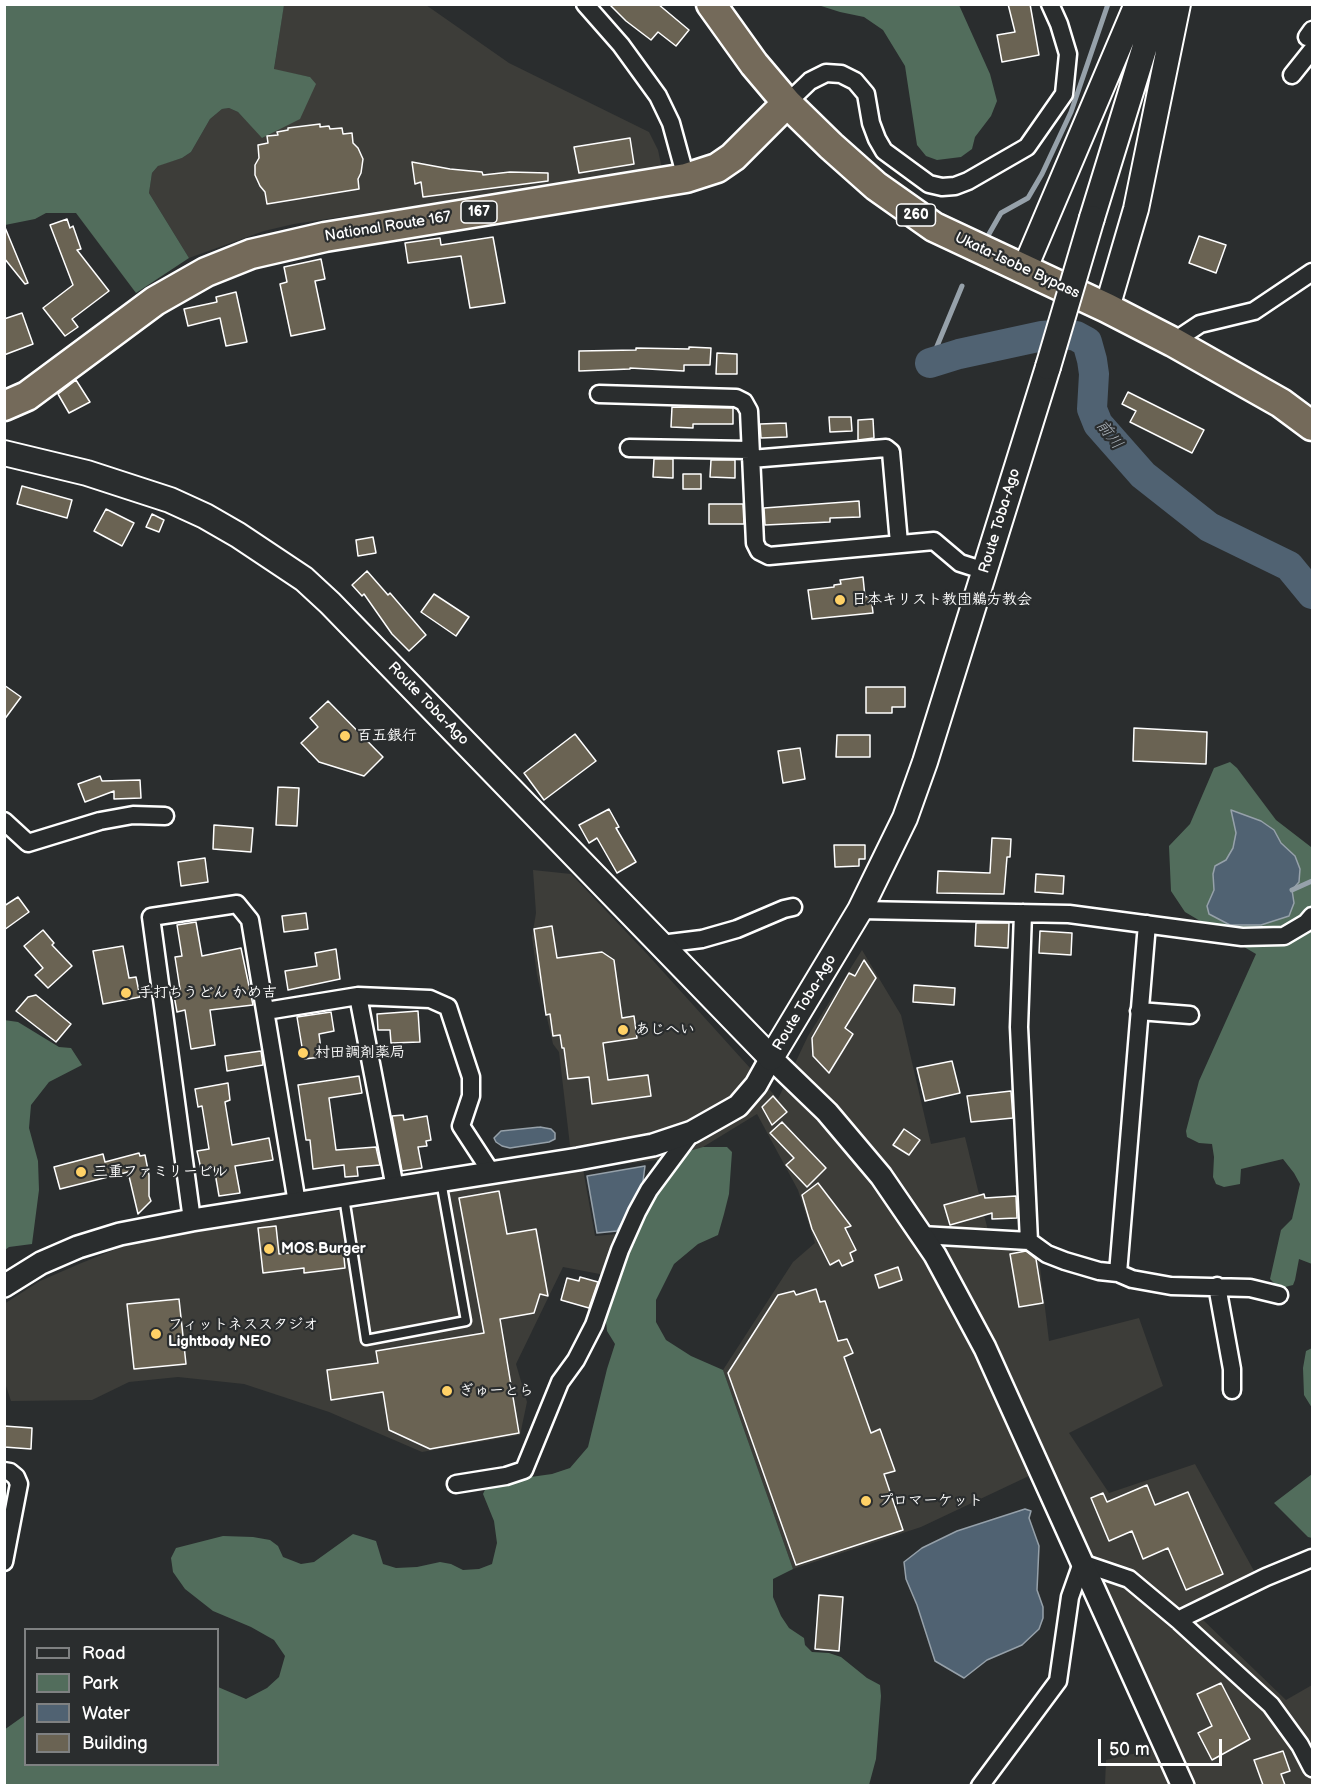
<!DOCTYPE html>
<meta charset="utf-8">
<style>
body{margin:0}
#map{position:relative;width:1317px;height:1790px;overflow:hidden;background:#2a2d2e;font-family:"Balsamiq Sans",sans-serif}
canvas{display:block}
.frame{position:absolute;inset:0;border:6px solid #fff;pointer-events:none}
.legend{position:absolute;left:24px;top:1628px;width:195px;height:138px;box-sizing:border-box;background:#2a2d2e;border:2px solid #7f8182;margin:0;padding:8px 10px;list-style:none;font-size:18px;color:#fff}
.legend li{display:flex;align-items:center;gap:12px;height:30px}
.legend b{width:30px;border:2px solid #7f8182}
.scale{position:absolute;left:1098px;top:1739px;width:124px;height:27px;box-sizing:border-box;border:3px solid #fff;border-top:0;padding-left:8px;font-size:18px;line-height:21px;white-space:nowrap;color:#fff;-webkit-text-stroke:4px #2a2d2e;paint-order:stroke}
</style>
<div id="map">
<canvas width="1317" height="1790"></canvas>
<div class="frame"></div>
<ul class="legend">
<li><b style="height:8px;background:#2a2d2e"></b>Road</li>
<li><b style="height:16px;background:#526d5c"></b>Park</li>
<li><b style="height:16px;background:#506272"></b>Water</li>
<li><b style="height:16px;background:#6a6353"></b>Building</li>
</ul>
<div class="scale">50 m</div>
</div>
<script>
const g = document.querySelector('canvas').getContext('2d');
g.lineJoin = 'round';
function fill(path, color) { g.fillStyle = color; g.fill(path, 'evenodd'); }
const shape = rows => new Path2D(rows.map(r => 'M' + r).join(''));
function trace(path, color, width, dash) { g.strokeStyle = color; g.lineWidth = width; g.lineCap = dash ? 'butt' : 'round'; g.setLineDash(dash || []); g.stroke(path); }
function label(font, color, halo, rows, align = 'center') {
  g.font = font + ' "Balsamiq Sans","Klee One",sans-serif'; g.lineWidth = 4.5; g.setLineDash([]); g.textBaseline = 'middle'; g.strokeStyle = halo; g.fillStyle = color; for (const [text, x, y, turn = 0] of rows) {
    g.save(); g.translate(x, y); g.rotate((+turn || 0) * Math.PI / 180); g.textAlign = isNaN(turn) ? turn : align; if (halo) g.strokeText(text, 0, 0); g.fillText(text, 0, 0); g.restore();
  }
}
const built = shape([
 [284,4,426,5,509,63,649,132,658,150,662,169,294,224,264,231,189,258,149,193,152,173,159,165,182,158,191,152,210,119,222,109,229,108,238,112,263,138,310,77,274,70],
 [533,870,571,874,648,955,778,1099,808,1036,862,950,901,1015,931,1144,965,1137,991,1243,1038,1250,1049,1341,1139,1318,1163,1386,1069,1433,1109,1493,1195,1464,1259,1580,1202,1619,1286,1700,1312,1685,1312,1785,1105,1785,1106,1760,1154,1749,1031,1475,921,1527,793,1569,723,1370,793,1262,815,1243,798,1190,757,1114,703,1147,657,1160,583,1169,595,1236,618,1234,605,1275,563,1267,516,1364,527,1402,520,1435,422,1452,329,1412,244,1384,178,1377,129,1382,92,1400,11,1401,5,1383,4,1304,40,1281,79,1264,126,1245,174,1235,345,1210,573,1171,559,1052,553,1044,537,975,532,937,536,913]
]);
const green = shape([
 [5,4,284,5,274,69,310,77,316,84,300,119,262,138,238,112,229,108,222,109,210,119,191,152,182,158,158,166,152,173,149,193,189,258,136,293,76,213,46,213,35,219,5,225],
 [818,5,959,5,990,74,997,101,991,116,975,137,972,149,961,157,937,160,926,156,917,145,905,66,883,30,864,17,840,12],
 [1230,762,1237,768,1276,820,1311,847,1312,853,1312,1264,1299,1259,1295,1280,1293,1285,1285,1287,1275,1284,1270,1279,1281,1230,1292,1219,1300,1184,1294,1173,1283,1159,1241,1169,1240,1184,1224,1187,1216,1184,1213,1177,1214,1157,1212,1144,1199,1143,1187,1137,1186,1131,1199,1081,1256,954,1185,912,1171,891,1169,846,1190,824,1214,768],
 [4,1020,18,1022,59,1047,71,1048,82,1065,49,1082,31,1105,29,1128,38,1161,39,1190,32,1244,9,1247,5,1250],
 [703,1147,727,1147,732,1152,729,1194,724,1214,718,1235,698,1244,674,1264,656,1300,656,1322,666,1340,691,1356,723,1370,793,1569,773,1579,773,1597,781,1616,789,1628,804,1638,805,1645,812,1652,829,1653,841,1657,867,1678,880,1685,881,1696,876,1759,869,1785,5,1785,4,1730,25,1715,26,1764,218,1764,218,1687,246,1699,267,1688,279,1677,285,1656,274,1640,251,1627,213,1611,185,1589,173,1572,171,1558,176,1548,223,1536,253,1537,270,1540,278,1546,283,1557,301,1564,314,1562,353,1534,376,1541,383,1564,396,1568,417,1567,440,1562,451,1564,463,1570,479,1569,492,1564,497,1543,494,1521,483,1494,488,1483,552,1474,570,1468,588,1447,607,1369,615,1344,607,1331,605,1312,654,1182,657,1160],
 [1312,1348,1312,1408,1304,1395,1303,1368,1306,1351],
 [1312,1474,1312,1538,1308,1537,1274,1503]
]);
const water = shape([
 [1231,810,1261,821,1274,830,1281,843,1295,856,1300,869,1299,882,1292,890,1294,903,1289,916,1261,925,1230,925,1209,914,1207,906,1214,890,1213,874,1215,866,1226,860,1233,848,1236,833,1231,810],
 [540,1127,551,1129,555,1133,555,1139,549,1142,510,1148,502,1146,496,1142,494,1138,501,1131,540,1127],
 [645,1166,642,1189,617,1231,597,1233,587,1176,645,1166],
 [1025,1509,1031,1511,1029,1518,1039,1546,1037,1590,1043,1607,1043,1618,1039,1629,1022,1645,987,1660,964,1678,935,1661,917,1605,906,1579,904,1562,922,1548,957,1531,1025,1509]
]);
const stream = shape([
 [989,234,1001,213,1028,198,1042,174,1071,112,1108,4],
 [930,363,962,286],
 [1292,890,1312,881]
]);
const river = shape([
 [930,363,959,354,1042,336,1064,334,1076,336,1087,342,1092,360,1094,374,1092,409,1098,424,1143,475,1209,527,1289,566,1312,594]
]);
const building = shape([
 [609,4,658,4,689,30,676,46,658,32,651,40,626,21,609,4],
 [1008,4,1030,4,1039,55,1002,62,997,35,1015,32,1008,4],
 [320,124,320,127,329,126,330,129,342,128,343,134,352,133,353,143,358,148,363,159,361,173,358,179,359,189,267,204,265,192,260,186,255,175,255,165,259,158,258,145,268,143,267,136,278,135,277,132,288,130,288,128,320,124],
 [630,138,634,164,579,173,574,147,630,138],
 [412,162,450,169,482,172,483,175,510,172,548,173,548,181,423,197,421,182,415,184,412,162],
 [67,219,70,228,73,226,81,249,77,250,109,291,72,319,78,327,65,336,43,308,73,285,50,225,67,219],
 [4,225,28,283,25,284,4,258,4,225],
 [1199,236,1226,245,1216,273,1189,263,1199,236],
 [493,237,505,303,470,308,461,256,408,263,405,243,440,238,441,245,493,237],
 [321,259,325,279,315,281,325,329,291,336,280,284,287,282,284,267,321,259],
 [236,292,247,342,226,346,220,318,188,326,184,309,217,302,216,297,236,292],
 [22,313,33,344,4,355,4,319,22,313],
 [689,347,711,348,710,365,684,365,684,371,630,368,630,369,579,371,579,351,636,350,636,348,689,349,689,347],
 [717,353,737,354,737,374,716,374,717,353],
 [76,380,90,402,69,413,58,394,76,380],
 [1128,392,1204,430,1192,453,1130,422,1136,411,1122,404,1128,392],
 [672,407,733,408,733,424,693,424,693,428,671,427,672,407],
 [829,417,851,417,852,431,830,432,829,417],
 [873,419,874,438,858,440,858,420,873,419],
 [786,423,787,437,761,438,760,424,786,423],
 [654,459,673,459,673,478,653,477,654,459],
 [711,460,735,460,735,478,710,477,711,460],
 [683,474,701,474,701,489,683,489,683,474],
 [22,486,72,500,67,518,17,504,22,486],
 [859,501,860,517,830,518,830,522,765,525,764,508,859,501],
 [709,504,743,504,744,524,709,524,709,504],
 [106,509,134,523,122,546,94,531,106,509],
 [152,514,164,520,159,532,146,527,152,514],
 [373,537,376,553,358,556,356,540,373,537],
 [367,571,388,595,390,593,426,635,409,651,392,634,364,594,362,596,352,585,367,571],
 [863,577,865,597,871,596,873,613,812,619,808,590,834,587,834,585,841,584,840,580,863,577],
 [434,594,469,617,456,636,421,612,434,594],
 [4,685,21,697,4,720,4,685],
 [866,687,905,687,905,707,892,707,892,713,866,713,866,687],
 [328,701,383,757,364,776,319,762,301,743,318,727,310,718,328,701],
 [1134,728,1207,732,1206,764,1133,761,1134,728],
 [575,734,596,761,544,800,524,773,575,734],
 [837,735,870,735,870,757,836,757,837,735],
 [800,748,805,779,783,783,778,751,800,748],
 [100,776,102,781,140,780,141,798,114,799,114,791,85,802,78,784,100,776],
 [278,787,299,788,297,826,276,825,278,787],
 [609,809,619,827,616,828,636,862,617,873,597,838,589,843,579,825,609,809],
 [214,825,253,828,251,852,213,849,214,825],
 [992,838,1011,839,1010,857,1007,857,1004,894,937,893,938,871,990,873,992,838],
 [834,845,865,845,865,859,859,859,859,866,835,867,834,845],
 [205,858,208,882,181,886,178,862,205,858],
 [1036,874,1064,876,1063,894,1035,892,1036,874],
 [18,897,29,912,4,930,4,906,18,897],
 [306,913,308,929,284,932,282,916,306,913],
 [196,922,202,956,241,948,253,1005,210,1010,215,1045,191,1049,185,1010,177,1012,173,990,180,989,175,957,182,956,177,925,196,922],
 [976,923,1009,923,1008,948,975,946,976,923],
 [552,926,557,958,602,952,614,960,622,1018,634,1016,637,1038,603,1043,608,1080,648,1075,651,1096,592,1104,589,1077,568,1079,564,1048,562,1048,560,1035,553,1036,550,1014,546,1015,534,929,552,926],
 [43,930,54,943,52,945,72,966,48,988,35,975,43,968,24,946,43,930],
 [1040,931,1072,933,1071,955,1039,953,1040,931],
 [123,946,129,978,136,977,140,997,103,1004,93,951,123,946],
 [336,949,340,979,288,990,285,971,317,966,315,953,336,949],
 [864,960,876,978,845,1028,853,1034,829,1073,813,1056,812,1038,849,973,855,976,864,960],
 [914,985,955,988,954,1005,913,1002,914,985],
 [36,995,71,1024,56,1042,16,1011,28,997,36,995],
 [418,1011,420,1042,391,1043,390,1030,378,1030,377,1014,418,1011],
 [331,1012,334,1031,319,1034,322,1057,304,1059,297,1017,331,1012],
 [261,1051,263,1065,227,1071,225,1056,261,1051],
 [952,1061,960,1093,925,1101,917,1068,952,1061],
 [359,1076,362,1093,329,1098,336,1150,376,1147,380,1165,357,1167,358,1176,345,1177,344,1165,313,1169,310,1140,306,1140,298,1085,359,1076],
 [228,1083,230,1100,225,1102,232,1145,269,1138,273,1160,235,1166,240,1193,219,1196,214,1167,201,1169,197,1151,209,1149,202,1106,198,1107,195,1089,228,1083],
 [1011,1091,1013,1118,971,1122,967,1096,1011,1091],
 [773,1096,787,1112,772,1125,762,1107,773,1096],
 [403,1115,404,1120,427,1116,431,1140,426,1141,427,1146,418,1147,422,1168,402,1171,392,1116,403,1115],
 [782,1122,826,1168,807,1187,786,1165,794,1158,770,1133,782,1122],
 [904,1129,920,1140,909,1155,893,1145,904,1129],
 [139,1153,140,1156,145,1155,149,1175,149,1196,151,1201,138,1214,128,1172,60,1189,54,1167,103,1154,105,1162,139,1153],
 [818,1183,851,1226,845,1228,856,1250,850,1253,853,1261,842,1266,839,1260,830,1265,812,1229,802,1195,818,1183],
 [499,1191,507,1234,536,1229,548,1296,540,1294,534,1313,500,1319,519,1433,430,1449,389,1430,383,1392,331,1400,327,1370,378,1363,376,1351,484,1333,459,1198,499,1191],
 [984,1194,985,1198,1016,1196,1017,1218,992,1219,992,1213,950,1225,944,1205,984,1194],
 [276,1226,279,1254,343,1247,345,1268,304,1273,304,1268,263,1273,258,1228,276,1226],
 [1026,1251,1036,1259,1043,1303,1019,1307,1010,1254,1026,1251],
 [898,1267,902,1280,879,1288,875,1275,898,1267],
 [580,1277,598,1282,589,1308,561,1300,567,1278,579,1281,580,1277],
 [816,1289,820,1302,825,1301,838,1341,847,1339,853,1353,844,1357,871,1433,880,1429,895,1471,884,1474,903,1530,796,1565,728,1373,778,1295,794,1291,796,1295,816,1289],
 [179,1299,186,1364,134,1369,127,1304,179,1299],
 [4,1426,32,1428,31,1449,4,1447,4,1426],
 [1147,1485,1155,1505,1188,1492,1223,1574,1186,1590,1168,1548,1143,1559,1132,1531,1109,1541,1091,1498,1103,1493,1107,1502,1147,1485],
 [819,1595,843,1597,839,1651,815,1649,819,1595],
 [1221,1683,1250,1739,1212,1760,1198,1733,1212,1726,1197,1694,1221,1683],
 [1283,1751,1290,1771,1281,1774,1285,1785,1263,1785,1254,1760,1283,1751]
]);
const service = shape([
 [344,1197,366,1340,466,1321,441,1181]
]);
const minor = shape([
 [585,4,621,45,658,96,671,123,686,178],
 [1307,37,1312,30],
 [1292,75,1312,50],
 [787,103,810,81,826,73,841,74,855,81,866,94,871,123,877,139,884,151,929,184,942,187,955,186,968,181,1027,147,1064,94,1068,54,1059,24,1050,4],
 [1173,342,1200,324,1254,311,1312,272],
 [599,394,736,398,744,402,749,411,755,543,759,551,769,556,934,541,960,563,985,571],
 [629,448,750,450],
 [751,459,886,448,891,452,899,543],
 [4,821,28,843,100,821,133,815,165,816],
 [860,910,1069,914,1242,937,1284,936,1306,923,1312,916],
 [1023,913,1019,1027,1029,1241],
 [661,944,702,939,737,929,784,909,793,907],
 [358,996,395,1188],
 [266,1011,358,996,430,999,448,1007,471,1077,471,1096,461,1126,491,1172],
 [1139,1011,1190,1015],
 [192,1220,151,917,237,904,250,920,297,1203],
 [921,1235,1029,1241,1047,1254,1065,1261,1099,1271,1118,1273,1132,1279,1171,1286,1250,1288,1279,1295],
 [1118,1273,1147,924],
 [1217,1286,1232,1369,1232,1390],
 [4,1471,10,1472,16,1477,19,1484,4,1562],
 [456,1484,506,1476,524,1470,560,1382,576,1360,594,1325,620,1250,637,1212,649,1190,692,1132],
 [1178,1620,1266,1577,1312,1558],
 [980,1786,1058,1681,1070,1597,1082,1563,1129,1579,1178,1620,1271,1705,1300,1745,1312,1768]
]);
const tertiary = shape([
 [4,1286,41,1263,78,1247,120,1234,192,1220,578,1159,653,1145,692,1132,738,1106,756,1085,771,1058,827,1112,881,1176,935,1255,985,1348,1183,1786]
]);
const secondary = shape([
 [1092,218,1158,4],
 [1024,270,1137,4],
 [1107,308,1136,209,1178,4],
 [4,453,87,473,170,500,205,516,238,535,304,579,330,603,771,1058,860,910,905,818,925,762,1048,367]
]);
const trunk = shape([
 [711,4,754,64,787,103,831,146,876,186,934,227,1107,308,1173,342,1281,403,1312,426],
 [4,406,27,396,155,301,206,272,251,254,325,237,686,178,717,168,733,157,787,103]
]);
const secondaryBridge = shape([
 [1048,367,1092,218]
]);
const markers = [
 [840,600,6,"#ffd166"],
 [345,736,6,"#ffd166"],
 [126,993,6,"#ffd166"],
 [623,1030,6,"#ffd166"],
 [303,1053,6,"#ffd166"],
 [81,1172,6,"#ffd166"],
 [269,1249,6,"#ffd166"],
 [156,1334,6,"#ffd166"],
 [447,1391,6,"#ffd166"],
 [866,1501,6,"#ffd166"]
];
const shields = [
 [479,212,36],
 [916,215,39]
];
const shieldNames = [
 ["167",479,212],
 ["260",916,215]
];
const streetNames = [
 ["National Route 167",388,227,-9],
 ["Ukata-Isobe Bypass",1017,266,25],
 ["Route Toba-Ago",1000,521,-73],
 ["Route Toba-Ago",428,704,46],
 ["Route Toba-Ago",805,1003,-59]
];
const poiNames = [
 ["日本キリスト教団鵜方教会",852,600],
 ["百五銀行",357,736],
 ["手打ちうどん かめ吉",138,993],
 ["あじへい",635,1030],
 ["村田調剤薬局",315,1053],
 ["三重ファミリービル",93,1172],
 ["MOS Burger",281,1249],
 ["フィットネススタジオ",168,1325],
 ["Lightbody NEO",168,1342],
 ["ぎゅーとら",459,1391],
 ["プロマーケット",878,1501]
];
const waterNames = [
 ["前川",1109,435,52]
];
fill(built, '#3d3d39');
fill(green, '#526d5c');
fill(water, '#506272');
trace(water, '#96a1aa', 1.5);
trace(stream, '#96a1aa', 5);
trace(river, '#506272', 30);
fill(building, '#6a6353');
trace(building, '#fff', 1.5);
trace(service, '#fff', 13);
trace(minor, '#fff', 21);
trace(tertiary, '#fff', 26);
trace(secondary, '#fff', 28);
trace(trunk, '#fff', 33);
trace(service, '#2a2d2e', 8);
trace(minor, '#2a2d2e', 16);
trace(tertiary, '#2a2d2e', 21);
trace(secondary, '#2a2d2e', 24);
trace(trunk, '#746a5a', 28);
trace(secondaryBridge, '#fff', 28, []);
trace(secondaryBridge, '#2a2d2e', 24);
for (const [x, y, r, color] of markers) { const dot = new Path2D(); dot.arc(x, y, r, 0, 2 * Math.PI); g.fillStyle = color; g.fill(dot); trace(dot, '#2a2d2e', 2); }
for (const [x, y, w] of shields) { const box = new Path2D(); box.roundRect(x - w / 2, y - 11, w, 22, 4.5); g.fillStyle = '#2a2d2e'; g.fill(box); trace(box, '#fff', 1.5); }
label('bold 14px', '#fff', null, shieldNames);
label('15px', '#fff', '#2a2d2e', streetNames);
label('bold 15px', '#fff', '#2a2d2e', poiNames, 'left');
label('italic 16px', '#b0b8c0', '#2a2d2e', waterNames);
</script>
